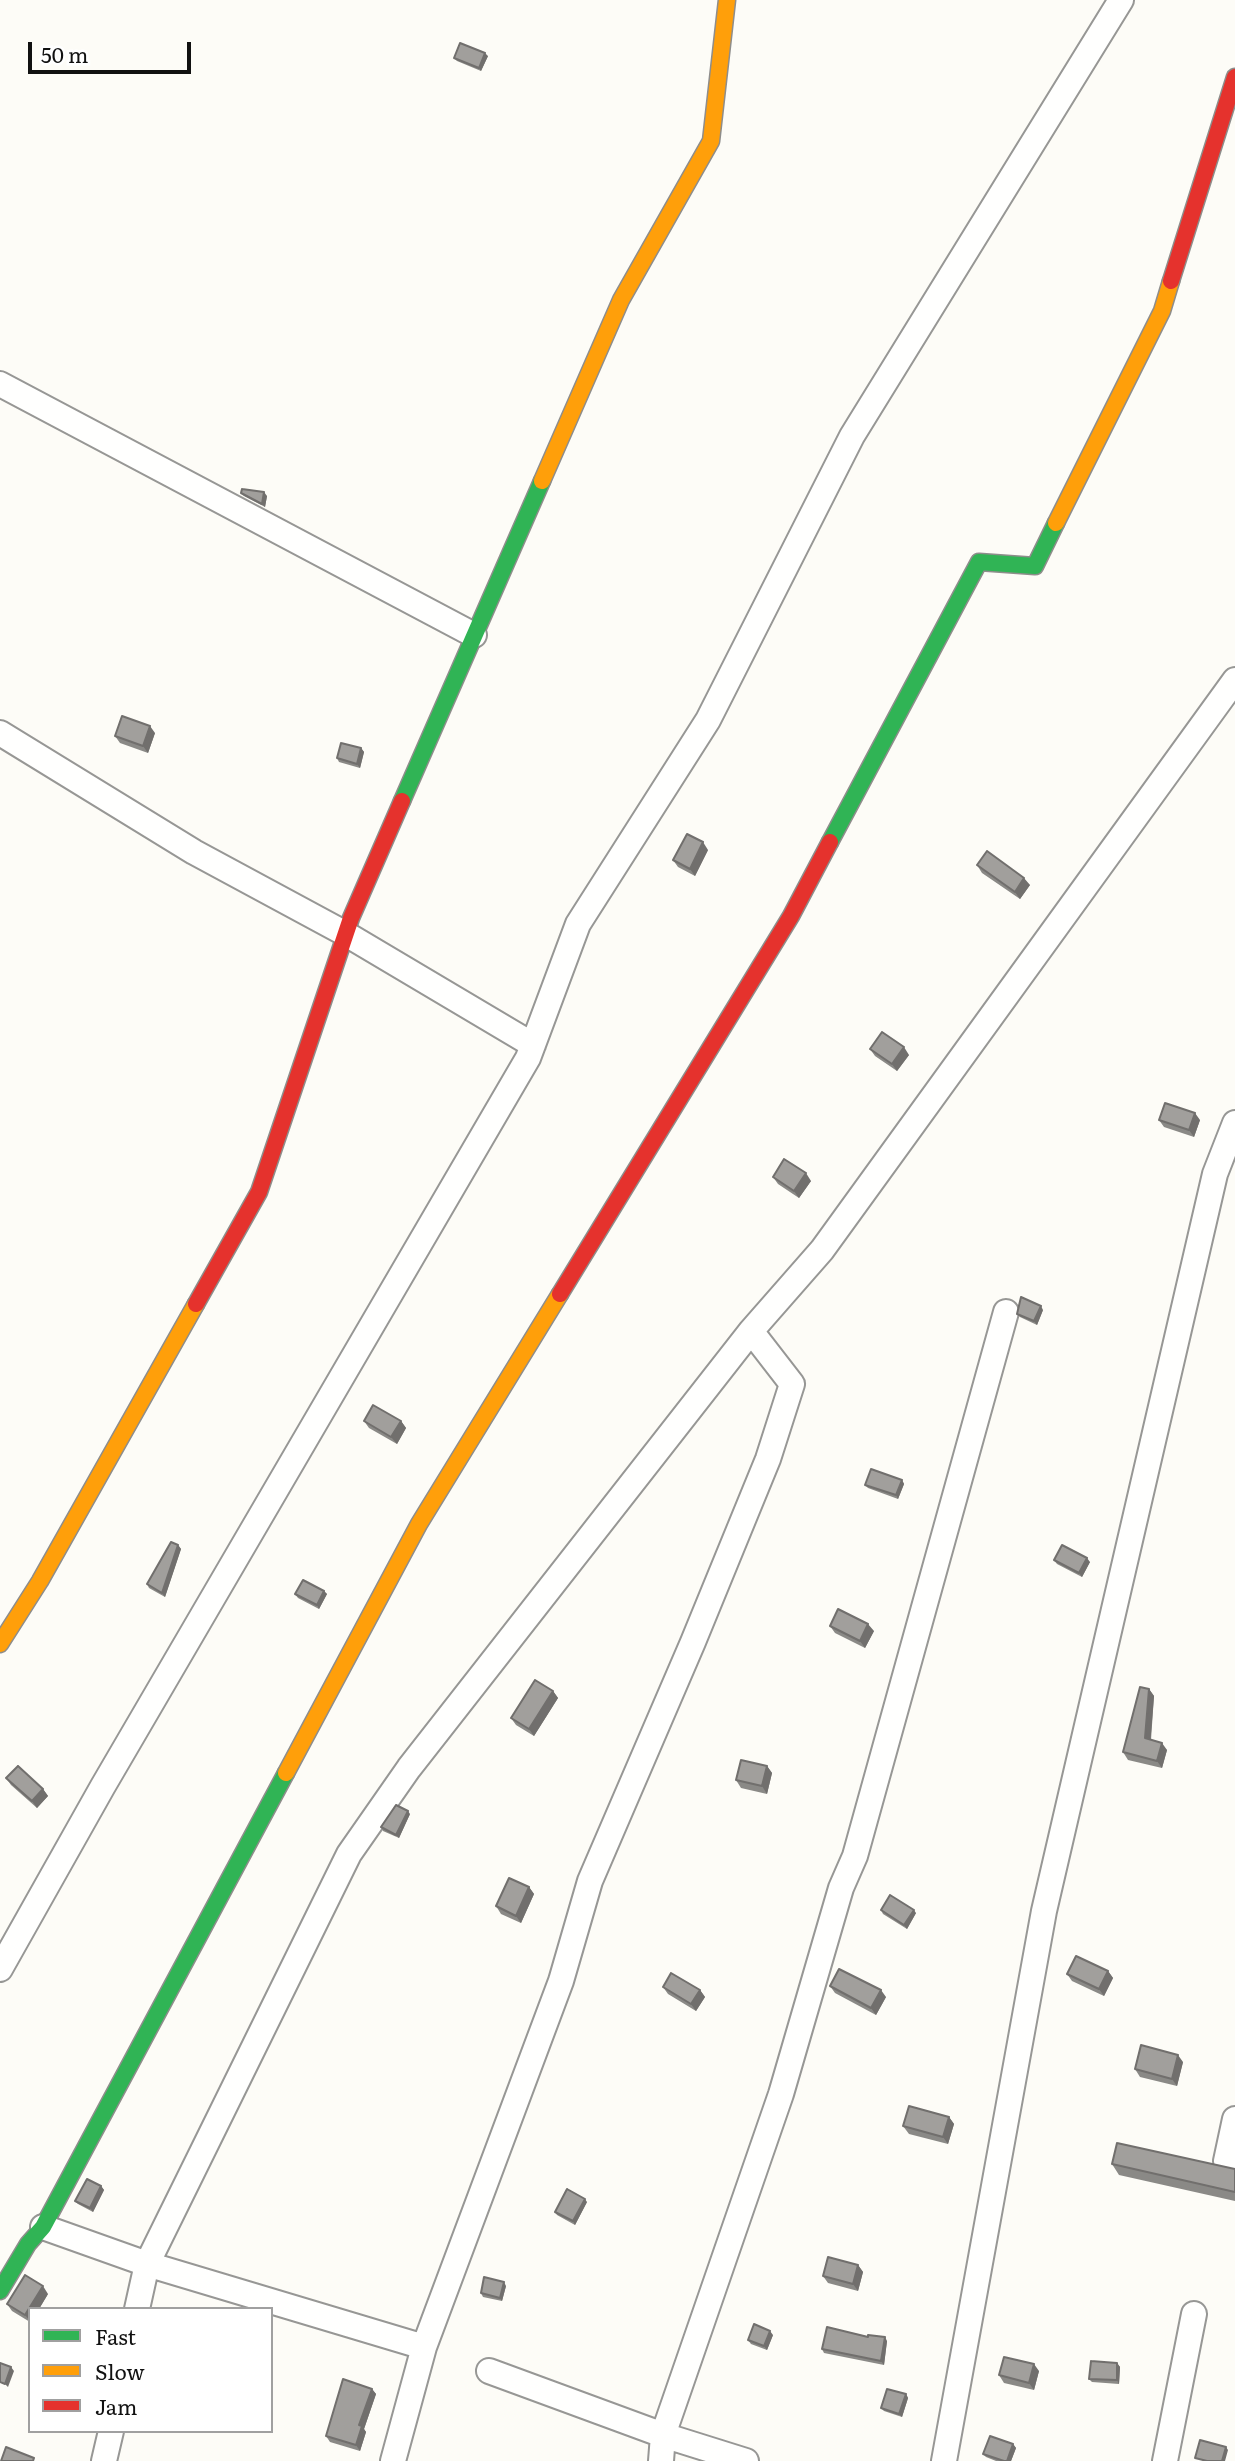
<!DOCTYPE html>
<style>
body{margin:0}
#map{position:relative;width:1235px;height:2461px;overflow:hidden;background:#fdfcf7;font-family:Literata,serif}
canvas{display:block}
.legend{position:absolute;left:28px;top:2307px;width:245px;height:126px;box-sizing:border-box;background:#fff;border:2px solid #a0a0a0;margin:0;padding:9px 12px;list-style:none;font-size:21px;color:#111}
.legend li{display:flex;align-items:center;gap:14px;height:35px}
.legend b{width:35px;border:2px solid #a0a0a0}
.scale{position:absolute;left:28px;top:42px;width:163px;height:32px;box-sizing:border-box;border:4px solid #111;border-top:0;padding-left:9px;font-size:21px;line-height:24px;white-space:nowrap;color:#111;-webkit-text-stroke:5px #fff;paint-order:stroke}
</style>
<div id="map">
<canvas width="1235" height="2461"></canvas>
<ul class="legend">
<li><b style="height:9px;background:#30b455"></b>Fast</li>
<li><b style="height:9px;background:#ff9f0a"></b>Slow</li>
<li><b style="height:9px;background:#e5322d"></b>Jam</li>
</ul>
<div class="scale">50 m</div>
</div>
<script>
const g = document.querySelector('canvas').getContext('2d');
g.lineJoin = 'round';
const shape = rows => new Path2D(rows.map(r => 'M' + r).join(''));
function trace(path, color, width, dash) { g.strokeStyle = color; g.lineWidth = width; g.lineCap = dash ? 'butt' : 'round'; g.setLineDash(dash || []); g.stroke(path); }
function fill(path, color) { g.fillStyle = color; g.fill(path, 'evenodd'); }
const street = shape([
 [0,384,474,635],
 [0,733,194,852,346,934,533,1045],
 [0,1969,103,1786,528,1058,578,924,708,720,852,436,1121,0],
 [1226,2161,1235,2119],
 [43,2227,147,2264,424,2347],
 [137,2309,147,2264,349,1854,409,1768,751,1331,822,1250,1235,680],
 [489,2371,663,2435,746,2461],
 [104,2461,111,2431],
 [393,2461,424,2347,561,1981,590,1881,693,1642,768,1459,792,1384,751,1331],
 [661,2461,663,2435,781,2094,841,1888,855,1856,1006,1312],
 [944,2461,1044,1911,1215,1174,1235,1123],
 [1165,2461,1194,2314]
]);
const fast = shape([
 [402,801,542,481],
 [830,842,979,562,1035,566,1056,523],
 [0,2291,28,2244,43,2227,286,1773]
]);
const slow = shape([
 [542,481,621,300,711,141,727,0],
 [1056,523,1162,311,1171,281],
 [0,1644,40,1581,196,1304],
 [286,1773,419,1524,560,1294]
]);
const jam = shape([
 [1171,281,1235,77],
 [560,1294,791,916,830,842],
 [196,1304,259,1192,351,918,402,801]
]);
const wall = shape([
 [488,56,481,71,457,61,454,58],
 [241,493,267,496,265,507,244,496],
 [155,733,148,753,120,743,115,736],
 [361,748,364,752,360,768,339,762,337,758],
 [708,850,695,876,678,867,673,860],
 [977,865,1030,885,1020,899,982,873],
 [870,1049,909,1055,897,1071,875,1056],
 [1159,1120,1200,1120,1194,1137,1164,1127],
 [773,1177,811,1181,799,1198,778,1184],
 [1043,1310,1037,1325,1020,1317,1017,1314],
 [364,1421,401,1421,406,1428,397,1444,369,1428],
 [902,1480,904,1484,898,1499,868,1488,865,1485],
 [178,1545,181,1549,165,1597,149,1588,147,1584],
 [1054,1560,1090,1562,1082,1577,1057,1564],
 [324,1591,327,1594,319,1609,298,1598,295,1594],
 [830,1626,874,1631,865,1648,835,1633],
 [1149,1689,1154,1696,1151,1740,1167,1750,1162,1768,1128,1760,1123,1752],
 [553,1691,558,1698,534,1736,516,1725,511,1718],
 [767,1766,772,1773,767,1794,741,1788,736,1780],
 [6,1778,43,1789,48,1796,37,1808,11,1785],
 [410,1814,399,1838,383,1831,381,1827],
 [529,1887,534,1894,521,1923,501,1914,496,1906],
 [881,1910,916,1913,907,1929,883,1914],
 [1108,1971,1113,1978,1104,1996,1072,1981,1067,1974],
 [830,1986,886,1997,876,2015,835,1993],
 [663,1987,700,1990,705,1997,696,2011,668,1994],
 [1183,2062,1177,2086,1140,2077,1135,2069],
 [949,2117,954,2124,948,2144,909,2134,903,2126],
 [1112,2164,1235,2169,1235,2201,1119,2175],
 [101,2186,104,2190,93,2212,78,2204,75,2201],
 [587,2202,575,2225,557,2215,555,2212],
 [858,2265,863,2272,858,2291,828,2283,823,2276],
 [506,2286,502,2301,483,2297,481,2293],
 [48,2294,39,2309,30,2309,30,2322,12,2311,7,2304],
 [773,2335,767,2350,751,2344,748,2340],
 [868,2337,887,2341,884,2365,824,2353,822,2349],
 [1117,2363,1120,2367,1119,2384,1092,2382,1089,2379],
 [1039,2371,1034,2390,1004,2383,999,2375],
 [372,2389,376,2394,364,2429,366,2432,360,2451,330,2442,326,2436],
 [906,2394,908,2398,902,2417,884,2411,881,2408],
 [1013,2444,1016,2448,1011,2461,996,2461,986,2457,983,2454]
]);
const shadedWall = shape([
 [485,53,488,56,481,71,479,68],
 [264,492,267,496,265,507,262,504],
 [150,726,155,733,148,753,143,746],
 [361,748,364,752,360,768,357,764],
 [703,842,708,850,695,876,690,869],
 [1024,878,1030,885,1020,899,1015,892],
 [904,1047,909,1055,897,1071,892,1064],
 [1195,1113,1200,1120,1194,1137,1189,1130],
 [806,1173,811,1181,799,1198,794,1191],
 [1041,1306,1043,1310,1037,1325,1034,1321],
 [401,1421,406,1428,397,1444,391,1437],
 [902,1480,904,1484,898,1499,896,1495],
 [178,1545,181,1549,165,1597,162,1593],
 [1087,1558,1090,1562,1082,1577,1079,1573],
 [324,1591,327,1594,319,1609,317,1605],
 [868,1624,874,1631,865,1648,860,1641],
 [1149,1689,1154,1696,1150,1746,1145,1738],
 [553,1691,558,1698,534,1736,529,1729],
 [1162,1743,1167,1750,1162,1768,1157,1761],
 [767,1766,772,1773,767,1794,762,1786],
 [43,1789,48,1796,37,1808,32,1801],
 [408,1811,410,1814,399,1838,396,1835],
 [529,1887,534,1894,521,1923,516,1916],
 [914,1910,916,1913,907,1929,904,1925],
 [1108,1971,1113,1978,1104,1996,1099,1989],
 [700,1990,705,1997,696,2011,691,2004],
 [881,1990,886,1997,876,2015,871,2008],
 [1178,2055,1183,2062,1177,2086,1172,2079],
 [949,2117,954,2124,948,2144,943,2137],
 [101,2186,104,2190,93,2212,90,2208],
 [585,2199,587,2202,575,2225,573,2221],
 [858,2265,863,2272,858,2291,853,2284],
 [504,2282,506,2286,502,2301,500,2298],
 [43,2286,48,2294,39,2309,30,2309,30,2321,25,2315],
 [770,2331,773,2335,767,2350,764,2346],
 [885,2337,887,2341,884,2365,881,2361],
 [1117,2363,1120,2367,1119,2384,1117,2380],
 [1034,2364,1039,2371,1034,2390,1029,2383],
 [11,2367,14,2371,8,2387,5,2384],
 [372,2389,376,2394,364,2429,366,2432,360,2451,356,2445,359,2425],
 [906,2394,908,2398,902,2417,899,2414],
 [1013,2444,1016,2448,1011,2461,1007,2461],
 [1226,2447,1228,2450,1225,2461,1222,2461]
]);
const building = shape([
 [460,43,485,53,479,68,454,58,460,43],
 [242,489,264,492,262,504,241,493,242,489],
 [122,716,150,726,143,746,115,736,122,716],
 [341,743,361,748,357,764,337,758,341,743],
 [687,834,703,842,690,869,673,860,687,834],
 [987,851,1024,878,1015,892,977,865,987,851],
 [882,1032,904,1047,892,1064,870,1049,882,1032],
 [1165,1103,1195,1113,1189,1130,1159,1120,1165,1103],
 [784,1159,806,1173,794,1191,773,1177,784,1159],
 [1021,1297,1041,1306,1034,1321,1017,1314,1021,1297],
 [373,1405,401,1421,391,1437,364,1421,373,1405],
 [871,1469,902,1480,896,1495,865,1485,871,1469],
 [171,1542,178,1545,162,1593,147,1584,171,1542],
 [1062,1545,1087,1558,1079,1573,1054,1560,1062,1545],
 [303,1580,324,1591,317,1605,295,1594,303,1580],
 [838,1609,868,1624,860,1641,830,1626,838,1609],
 [535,1680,553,1691,529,1729,511,1718,535,1680],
 [1140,1687,1149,1689,1145,1738,1162,1743,1157,1761,1123,1752,1140,1687],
 [741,1760,767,1766,762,1786,736,1780,741,1760],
 [18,1766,43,1789,32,1801,6,1778,18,1766],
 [396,1805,408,1811,396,1835,381,1827,396,1805],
 [509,1878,529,1887,516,1916,496,1906,509,1878],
 [890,1895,914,1910,904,1925,881,1910,890,1895],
 [1076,1956,1108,1971,1099,1989,1067,1974,1076,1956],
 [839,1969,881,1990,871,2008,830,1986,839,1969],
 [671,1973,700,1990,691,2004,663,1987,671,1973],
 [1141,2045,1178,2055,1172,2079,1135,2069,1141,2045],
 [909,2106,949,2117,943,2137,903,2126,909,2106],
 [1117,2143,1235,2169,1235,2192,1112,2164,1117,2143],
 [87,2179,101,2186,90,2208,75,2201,87,2179],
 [567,2189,585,2199,573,2221,555,2212,567,2189],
 [828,2257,858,2265,853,2284,823,2276,828,2257],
 [25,2275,43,2286,25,2315,7,2304,25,2275],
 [484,2277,504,2282,500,2298,481,2293,484,2277],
 [754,2324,770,2331,764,2346,748,2340,754,2324],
 [827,2327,868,2337,868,2335,885,2337,881,2361,822,2349,827,2327],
 [1004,2357,1034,2364,1029,2383,999,2375,1004,2357],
 [1091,2361,1117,2363,1117,2380,1089,2379,1091,2361],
 [0,2363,11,2367,5,2384,0,2382,0,2363],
 [343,2379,372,2389,359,2425,362,2426,356,2445,326,2436,343,2379],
 [887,2389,906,2394,899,2414,881,2408,887,2389],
 [990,2436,1013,2444,1007,2461,1004,2461,983,2454,990,2436],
 [1200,2440,1226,2447,1222,2461,1207,2461,1195,2458,1200,2440],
 [6,2447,34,2458,33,2461,1,2461,6,2447]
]);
trace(street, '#979795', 28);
trace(fast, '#8e8d8b', 19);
trace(slow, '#8e8d8b', 19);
trace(jam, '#8e8d8b', 19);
trace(street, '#fffffe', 24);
trace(fast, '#30b455', 16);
trace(slow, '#ff9f0a', 16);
trace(jam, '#e5322d', 16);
fill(wall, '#8a8986');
fill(shadedWall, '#716f6d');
fill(building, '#a19f9c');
trace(building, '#716f6d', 2);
</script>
